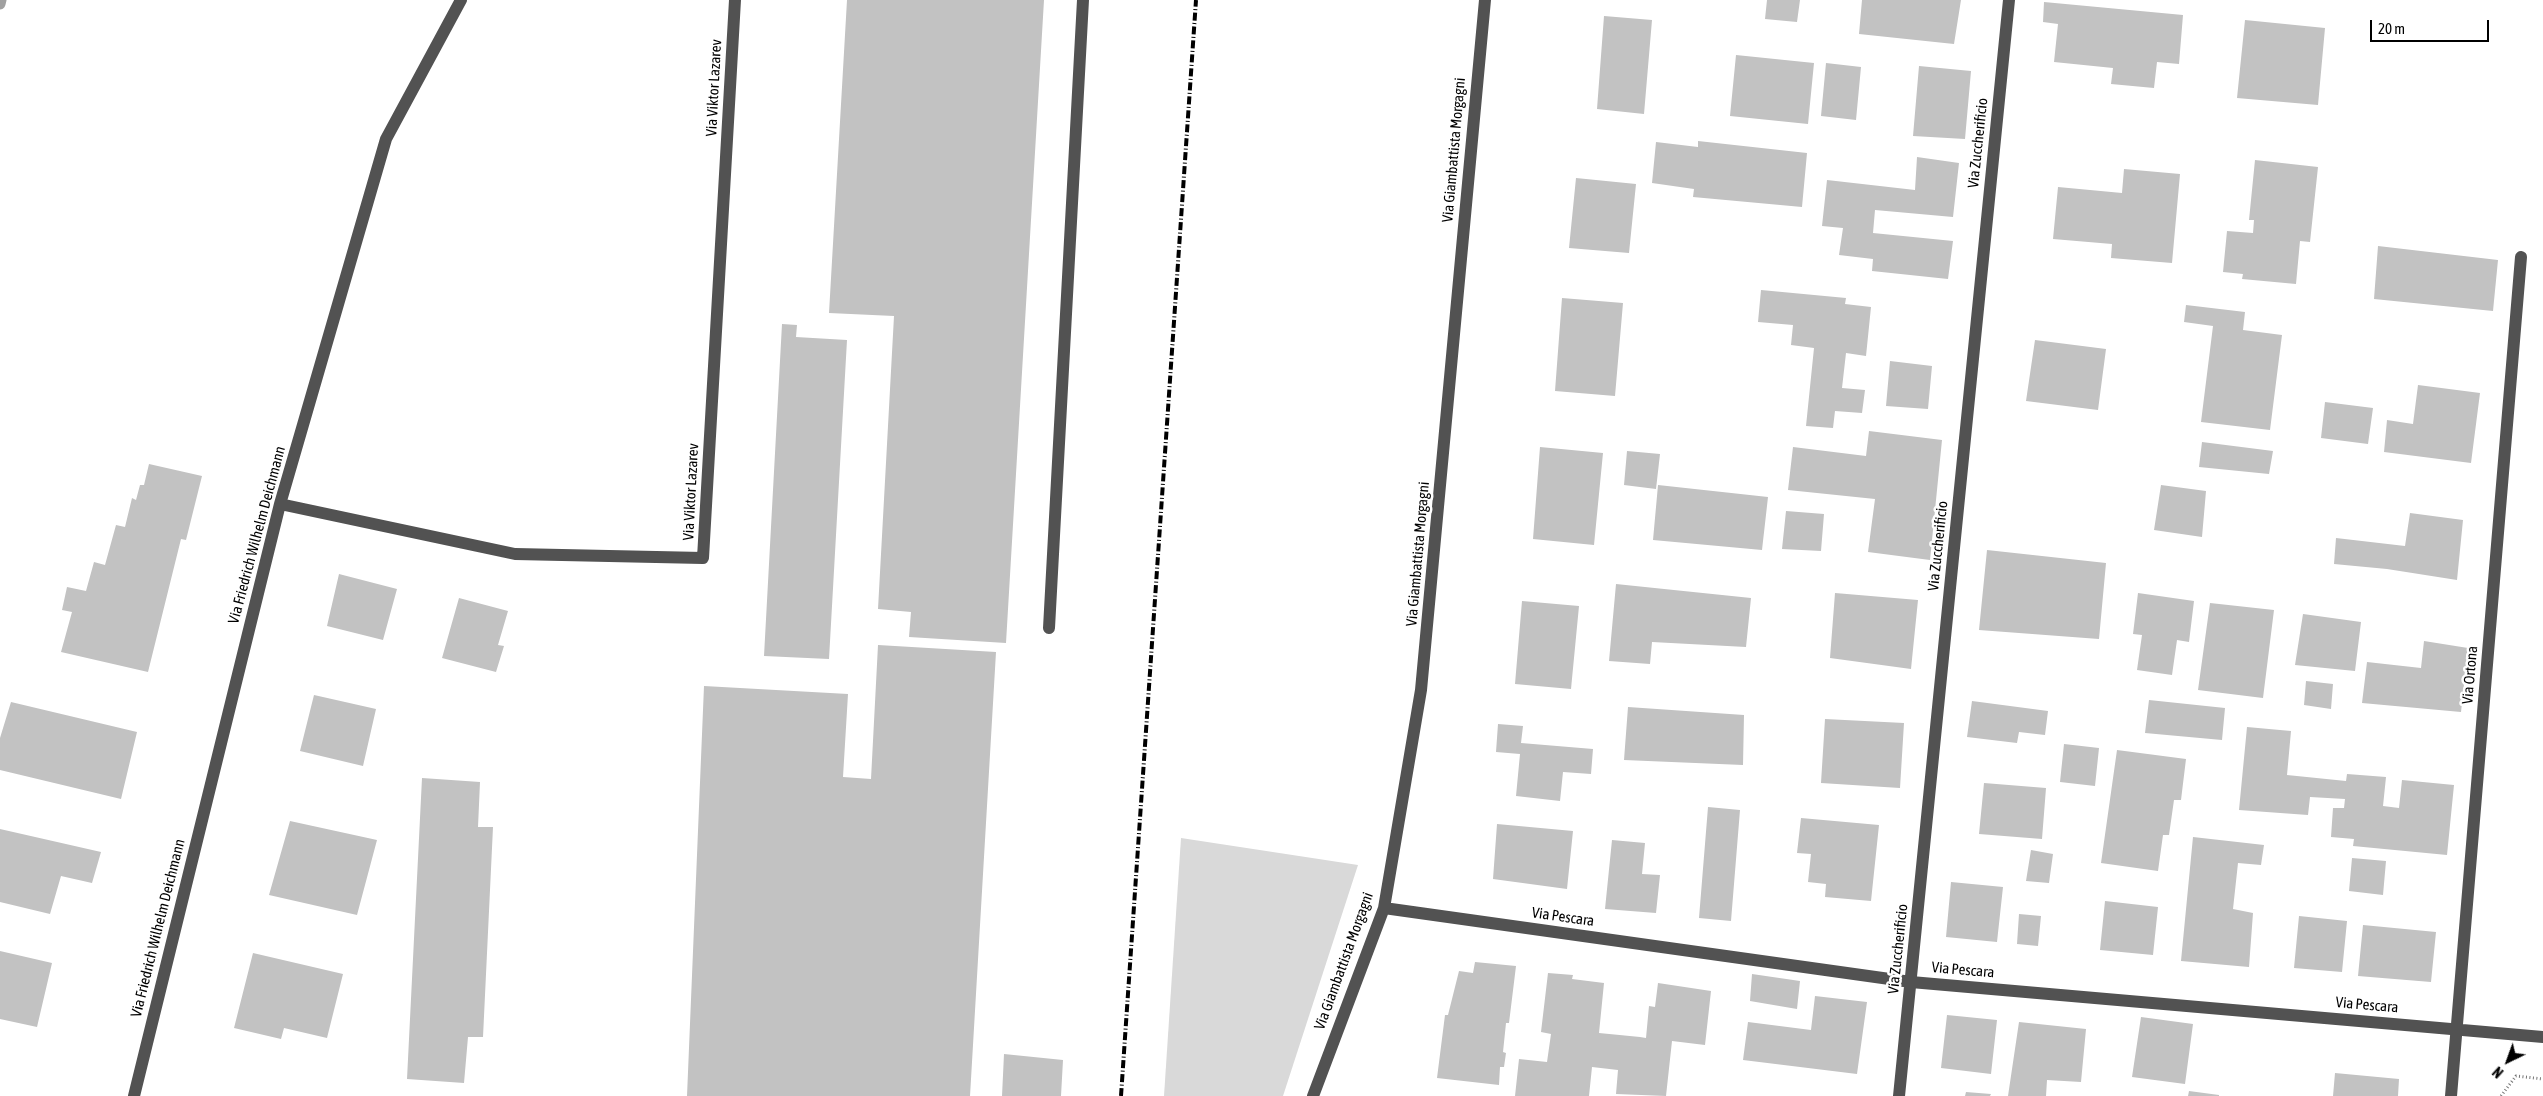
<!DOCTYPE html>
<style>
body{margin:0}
#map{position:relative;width:2543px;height:1096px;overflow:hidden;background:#fff;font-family:"Asap Condensed",sans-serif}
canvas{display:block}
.north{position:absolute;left:2483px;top:1036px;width:50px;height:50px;-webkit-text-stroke:4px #fff;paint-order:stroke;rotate:222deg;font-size:14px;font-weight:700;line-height:20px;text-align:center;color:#000}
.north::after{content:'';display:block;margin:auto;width:18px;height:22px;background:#000;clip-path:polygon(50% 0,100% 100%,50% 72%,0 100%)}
.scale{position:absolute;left:2370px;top:20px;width:119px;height:22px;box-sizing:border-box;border:2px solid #000;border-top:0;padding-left:6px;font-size:15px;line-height:18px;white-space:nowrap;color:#000;-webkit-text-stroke:4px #fff;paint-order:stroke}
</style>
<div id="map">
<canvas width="2543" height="1096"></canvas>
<div class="north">N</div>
<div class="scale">20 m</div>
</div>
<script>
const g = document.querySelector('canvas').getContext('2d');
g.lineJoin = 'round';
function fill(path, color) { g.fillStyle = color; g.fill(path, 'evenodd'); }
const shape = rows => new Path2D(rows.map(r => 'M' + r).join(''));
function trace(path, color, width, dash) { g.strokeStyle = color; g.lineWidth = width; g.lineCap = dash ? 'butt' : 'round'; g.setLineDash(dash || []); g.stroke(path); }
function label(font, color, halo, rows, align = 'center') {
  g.font = font + ' "Asap Condensed",sans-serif'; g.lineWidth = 5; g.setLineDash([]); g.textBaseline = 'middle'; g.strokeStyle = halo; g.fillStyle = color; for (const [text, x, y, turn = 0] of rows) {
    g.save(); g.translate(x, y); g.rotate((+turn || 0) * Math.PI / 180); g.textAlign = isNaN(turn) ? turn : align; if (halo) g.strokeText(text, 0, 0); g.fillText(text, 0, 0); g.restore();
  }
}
const green = shape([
 [1181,838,1358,865,1283,1096,1164,1096]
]);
const stream = shape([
 [0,4,1,0]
]);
const building = shape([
 [847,0,1044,0,1006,643,909,637,911,612,878,609,894,316,829,313],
 [1767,0,1800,0,1797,22,1765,19],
 [1862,0,1961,0,1954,44,1859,34],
 [2044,2,2183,15,2179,64,2157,62,2154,88,2111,84,2113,68,2054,62,2058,24,2043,22],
 [1604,16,1652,20,1644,114,1597,109],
 [2245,20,2325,28,2318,105,2237,98],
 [1736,55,1814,63,1808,124,1730,116],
 [1826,63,1861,67,1856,120,1821,116],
 [1919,66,1971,71,1965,139,1913,136],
 [1698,141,1807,153,1802,207,1693,197,1694,189,1652,183,1656,142,1698,147],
 [1917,157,1959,163,1953,217,1875,210,1873,233,1953,241,1948,279,1872,271,1873,259,1839,255,1843,228,1822,226,1827,180,1915,190],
 [2255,160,2318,167,2310,242,2300,241,2296,284,2242,279,2243,274,2223,272,2227,231,2253,233,2254,220,2249,220],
 [2124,169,2180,174,2172,263,2111,258,2112,244,2053,239,2058,187,2122,193],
 [1576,178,1636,184,1629,253,1569,248],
 [2378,246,2498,260,2493,311,2374,299],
 [1761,290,1846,298,1845,304,1871,307,1866,356,1846,353,1842,388,1865,390,1862,413,1835,411,1833,428,1806,426,1814,348,1791,345,1793,325,1758,322],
 [1562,298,1623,303,1615,396,1555,391],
 [2186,305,2245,312,2243,330,2282,335,2270,430,2201,422,2213,326,2184,322],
 [782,324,797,325,796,337,847,340,829,659,764,656],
 [2035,340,2106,349,2098,410,2026,401],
 [1890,361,1932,366,1928,409,1886,406],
 [2418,385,2480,393,2471,463,2384,452,2387,420,2413,424],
 [2325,402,2373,408,2368,444,2321,438],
 [1869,431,1942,440,1930,560,1868,552,1875,499,1788,490,1793,447,1866,456],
 [2202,442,2273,451,2269,474,2199,467],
 [1540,447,1603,453,1594,545,1533,539],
 [1627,451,1660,454,1656,489,1624,485],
 [149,464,202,476,186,540,181,539,148,672,61,652,72,612,62,610,67,587,86,591,94,562,105,565,116,525,125,527,132,498,136,500,140,485,144,485],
 [1658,485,1768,497,1762,550,1653,540],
 [2161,485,2206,491,2202,537,2154,530],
 [1786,511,1824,514,1821,551,1782,549],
 [2410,513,2463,520,2457,580,2387,569,2334,564,2336,538,2405,546],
 [1987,550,2106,563,2099,639,1979,630],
 [339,574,397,589,383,640,327,626],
 [1616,584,1751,598,1746,647,1652,642,1650,664,1609,661],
 [1835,593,1918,600,1911,669,1830,658],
 [2138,593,2194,601,2189,642,2177,640,2172,675,2137,670,2142,635,2133,634],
 [459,598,508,611,498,645,504,646,496,672,442,658],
 [1522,601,1579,606,1571,689,1515,684],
 [2210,603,2274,610,2263,698,2198,690],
 [2303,614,2361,622,2355,671,2295,665],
 [2424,641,2468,648,2461,712,2362,703,2367,662,2421,668],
 [878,645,996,652,970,1096,687,1096,704,686,848,694,843,777,871,779],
 [2306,681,2333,684,2331,709,2304,705],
 [314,695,376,709,363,766,300,751],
 [2149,700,2225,708,2222,740,2145,733],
 [1972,701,2048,711,2045,735,2019,732,2017,743,1967,737],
 [11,702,137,732,121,799,0,770,0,738],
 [1628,707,1744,715,1743,765,1624,760],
 [1825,719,1904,723,1900,788,1821,783],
 [1498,724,1523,726,1521,743,1593,749,1591,774,1563,772,1560,801,1516,796,1520,754,1496,752],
 [2247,727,2291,731,2287,775,2346,781,2347,774,2386,777,2383,806,2399,808,2402,780,2454,785,2447,855,2353,846,2354,839,2331,837,2333,808,2344,808,2345,799,2310,797,2308,815,2239,810],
 [2064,744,2099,748,2095,786,2060,782],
 [2117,750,2186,759,2181,800,2174,800,2169,835,2163,835,2158,871,2101,863],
 [422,778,480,782,478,827,493,827,483,1037,468,1037,464,1083,407,1079],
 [1984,783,2046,788,2042,839,1979,834],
 [1708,807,1740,810,1731,921,1699,918],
 [1801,818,1879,825,1871,901,1825,897,1826,884,1808,882,1811,854,1797,853],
 [290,821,377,840,357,915,269,895],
 [1497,824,1573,831,1567,889,1493,879],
 [0,829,101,852,92,883,61,876,50,914,0,902],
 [2193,837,2264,845,2261,865,2238,863,2233,909,2253,913,2249,967,2181,961],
 [1612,840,1645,843,1642,874,1660,875,1656,913,1605,909],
 [2031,850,2053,854,2049,883,2026,881],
 [2352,858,2386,861,2383,895,2349,891],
 [1951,882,2003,887,1997,942,1946,937],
 [2105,901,2158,907,2153,955,2100,950],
 [2019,914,2041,916,2038,946,2017,944],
 [2299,916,2347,921,2342,972,2294,968],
 [2363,925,2436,932,2431,982,2358,976],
 [0,951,52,963,37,1027,0,1019],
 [253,953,343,974,327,1038,284,1028,281,1039,234,1028],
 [1475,962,1516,966,1509,1023,1506,1023,1503,1052,1506,1053,1504,1067,1500,1067,1499,1085,1437,1078,1445,1015,1448,1015,1459,971,1473,973],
 [1548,973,1573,975,1572,979,1604,983,1599,1033,1640,1037,1646,1038,1649,1006,1655,1007,1658,983,1711,991,1705,1045,1672,1041,1666,1096,1616,1094,1618,1070,1592,1067,1589,1096,1515,1096,1519,1059,1547,1062,1551,1034,1541,1032],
 [1752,974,1800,981,1797,1009,1750,1001],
 [1815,996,1867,1002,1857,1074,1743,1060,1748,1022,1811,1030],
 [1947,1015,1997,1020,1991,1074,1941,1068],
 [2141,1017,2193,1024,2185,1084,2132,1077],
 [2019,1022,2086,1029,2081,1082,2047,1080,2046,1096,2008,1096],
 [1004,1054,1063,1060,1061,1096,1002,1096],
 [2335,1073,2399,1079,2398,1096,2333,1096],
 [2189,1091,2219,1095,2219,1096,2188,1096],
 [1966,1092,1991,1094,1990,1096,1965,1096]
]);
const path = shape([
 [2501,1096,2516,1076,2543,1079]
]);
const minor = shape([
 [280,504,515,554,703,558,735,0],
 [1049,628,1083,0],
 [1384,908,1911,982,2543,1037],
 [134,1096,280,504,386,139,461,0],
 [1313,1096,1384,908,1421,690,1485,0],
 [1899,1096,2009,0],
 [2451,1096,2521,257]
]);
const rail = shape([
 [1121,1096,1196,0]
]);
const streetNames = [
 ["Via Viktor Lazarev",714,88,-87],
 ["Via Zuccherificio",1978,143,-84],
 ["Via Giambattista Morgagni",1454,150,-85],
 ["Via Viktor Lazarev",691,492,-87],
 ["Via Friedrich Wilhelm Deichmann",257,535,-75],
 ["Via Zuccherificio",1938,546,-84],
 ["Via Giambattista Morgagni",1418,554,-85],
 ["Via Ortona",2470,675,-85],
 ["Via Pescara",1563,917,8],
 ["Via Friedrich Wilhelm Deichmann",158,928,-76],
 ["Via Zuccherificio",1898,949,-84],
 ["Via Giambattista Morgagni",1344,961,-70],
 ["Via Pescara",1963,970,5],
 ["Via Pescara",2367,1005,5]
];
fill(green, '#d9d9d9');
trace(stream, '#a0a0a0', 11);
fill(building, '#c2c2c2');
trace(path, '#747474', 3, [1, 2.5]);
trace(minor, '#525252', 12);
trace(rail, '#000', 4, [8, 2.5, 1, 2.5]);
label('15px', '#000', '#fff', streetNames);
</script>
